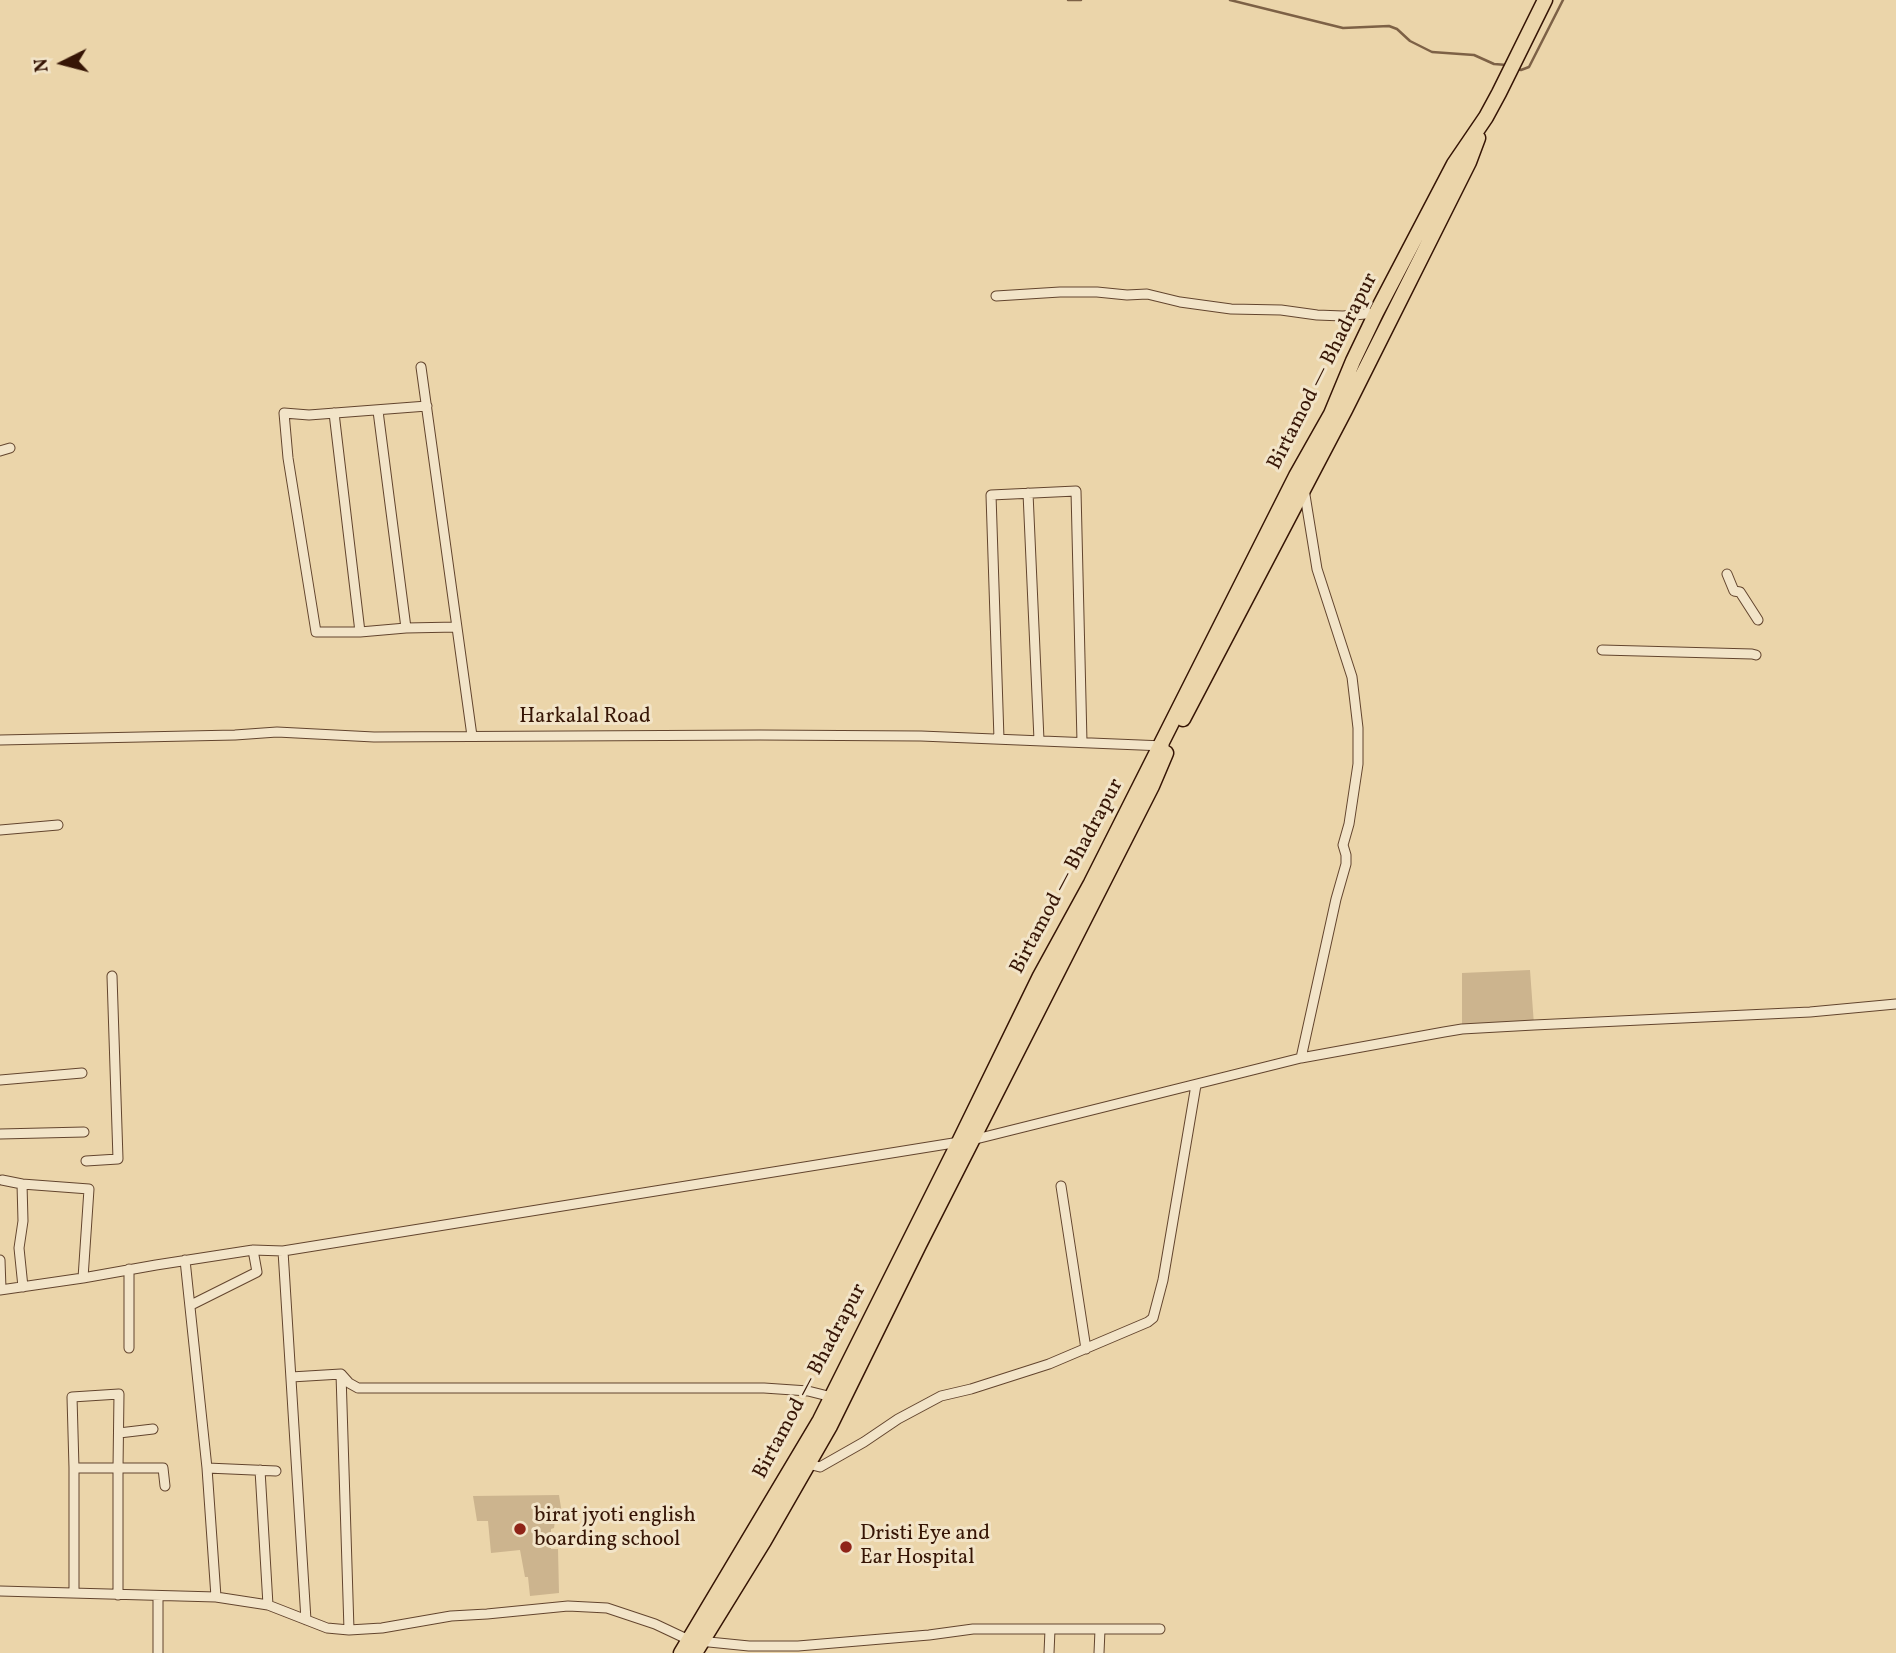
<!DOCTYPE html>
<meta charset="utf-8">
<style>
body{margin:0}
#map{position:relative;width:1896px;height:1653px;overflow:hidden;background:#ebd5aa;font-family:Vollkorn,serif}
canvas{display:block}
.north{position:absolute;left:28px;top:28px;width:70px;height:70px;-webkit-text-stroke:5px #f2e4c8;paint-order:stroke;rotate:264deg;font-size:19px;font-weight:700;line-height:28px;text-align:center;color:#361505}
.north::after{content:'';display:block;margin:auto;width:24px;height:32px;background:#361505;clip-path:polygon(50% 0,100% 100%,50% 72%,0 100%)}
</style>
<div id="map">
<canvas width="1896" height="1653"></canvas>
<div class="north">N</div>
</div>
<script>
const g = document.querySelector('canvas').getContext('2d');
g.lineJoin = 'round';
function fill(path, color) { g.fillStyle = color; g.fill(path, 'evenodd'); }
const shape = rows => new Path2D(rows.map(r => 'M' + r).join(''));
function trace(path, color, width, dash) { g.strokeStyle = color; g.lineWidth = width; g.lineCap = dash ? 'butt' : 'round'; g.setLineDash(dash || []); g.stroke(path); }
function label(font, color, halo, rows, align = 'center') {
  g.font = font + ' Vollkorn,serif'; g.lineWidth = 6; g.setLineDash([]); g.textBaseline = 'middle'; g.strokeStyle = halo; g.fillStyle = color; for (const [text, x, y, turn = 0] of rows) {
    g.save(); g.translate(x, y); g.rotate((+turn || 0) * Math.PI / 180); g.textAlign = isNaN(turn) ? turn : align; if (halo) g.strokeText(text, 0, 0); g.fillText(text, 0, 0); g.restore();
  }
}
const green = shape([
 [1530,970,1534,1025,1462,1029,1462,973],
 [559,1495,563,1520,555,1521,554,1528,551,1529,551,1549,558,1549,559,1593,530,1596,528,1577,525,1577,520,1550,491,1553,488,1521,477,1521,473,1496]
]);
const stream = shape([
 [1068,0,1081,0],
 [1230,0,1343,28,1389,26,1397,29,1410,41,1432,52,1474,55,1494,64,1507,65],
 [1516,68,1521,70,1529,67,1563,0]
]);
const minor = shape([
 [996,296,1060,292,1097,292,1127,295,1147,294,1180,302,1231,309,1281,310,1317,315,1343,316,1376,313],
 [421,367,472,736],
 [427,406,309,415,284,413,288,458,316,632,360,632,406,628,457,627],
 [378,411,406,628],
 [334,413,360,632],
 [0,451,10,448],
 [1028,493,1039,740],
 [1727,574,1734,591,1740,592,1758,620],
 [1602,650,1752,654,1756,655],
 [999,739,991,495,1076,491,1082,742],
 [0,740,235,735,277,732,374,737,760,735,921,736,1164,746],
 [0,830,58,825],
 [1301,1058,1336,899,1346,864,1346,855,1343,845,1349,824,1358,764,1358,728,1352,677,1317,569,1304,489],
 [0,1080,82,1073],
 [0,1134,84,1132],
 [86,1161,118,1159,112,976],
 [2,1180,22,1184],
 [1061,1186,1086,1349],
 [283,1251,306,1620],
 [0,1260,1,1289],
 [185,1260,207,1468],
 [23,1287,19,1248,23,1221,22,1184,89,1189,83,1278],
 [0,1290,83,1278,156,1265,253,1250,283,1251,972,1140,1301,1058,1444,1032,1462,1029,1534,1025,1810,1012,1896,1004],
 [191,1305,257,1272,253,1250],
 [129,1348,129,1269],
 [291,1377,341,1374],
 [119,1394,118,1468,74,1468,72,1397,119,1394],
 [119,1433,153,1429],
 [808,1464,820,1467,864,1442,898,1419,941,1396,971,1389,1049,1364,1148,1322,1153,1318,1163,1280,1196,1085],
 [260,1470,268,1605],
 [0,1591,216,1597,268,1605,327,1628,349,1630,382,1628,451,1616,487,1614,568,1606,607,1608,655,1624,689,1640,749,1646,798,1646,929,1635,973,1629,1160,1629],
 [74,1592,74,1468],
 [118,1595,118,1468,163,1468,165,1486],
 [158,1596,158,1653],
 [216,1597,207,1468,276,1471],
 [349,1630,341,1374,349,1383,358,1388,764,1388,808,1391,832,1397],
 [1049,1653,1050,1630],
 [1099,1653,1100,1630]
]);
const primary = shape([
 [1183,719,1345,410,1469,162,1478,138],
 [681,1653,820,1420,959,1142,1040,976,1091,883,1296,476,1331,414,1353,361,1376,313,1454,164,1486,117,1499,93,1545,0],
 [695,1653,764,1541,830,1426,919,1245,1152,786,1166,753]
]);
const markers = [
 [520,1529,7,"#8f2418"],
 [846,1547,7,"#8f2418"]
];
const streetNames = [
 ["Birtamod — Bhadrapur",1324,372,-63],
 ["Harkalal Road",585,718],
 ["Birtamod — Bhadrapur",1068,877,-62],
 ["Birtamod — Bhadrapur",811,1382,-62]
];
const poiNames = [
 ["birat jyoti english",534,1517],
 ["boarding school",534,1541],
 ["Dristi Eye and",860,1535],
 ["Ear Hospital",860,1559]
];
fill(green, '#ccb48e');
trace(stream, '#7d6146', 2.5);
trace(minor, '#63452e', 11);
trace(primary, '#361505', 17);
trace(minor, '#f2e4c8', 9);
trace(primary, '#ebd5aa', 14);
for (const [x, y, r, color] of markers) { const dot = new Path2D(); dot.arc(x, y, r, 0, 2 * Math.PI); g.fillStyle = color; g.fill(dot); trace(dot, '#f2e4c8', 2.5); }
label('21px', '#361505', '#f2e4c8', streetNames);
label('21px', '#361505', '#f2e4c8', poiNames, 'left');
</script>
